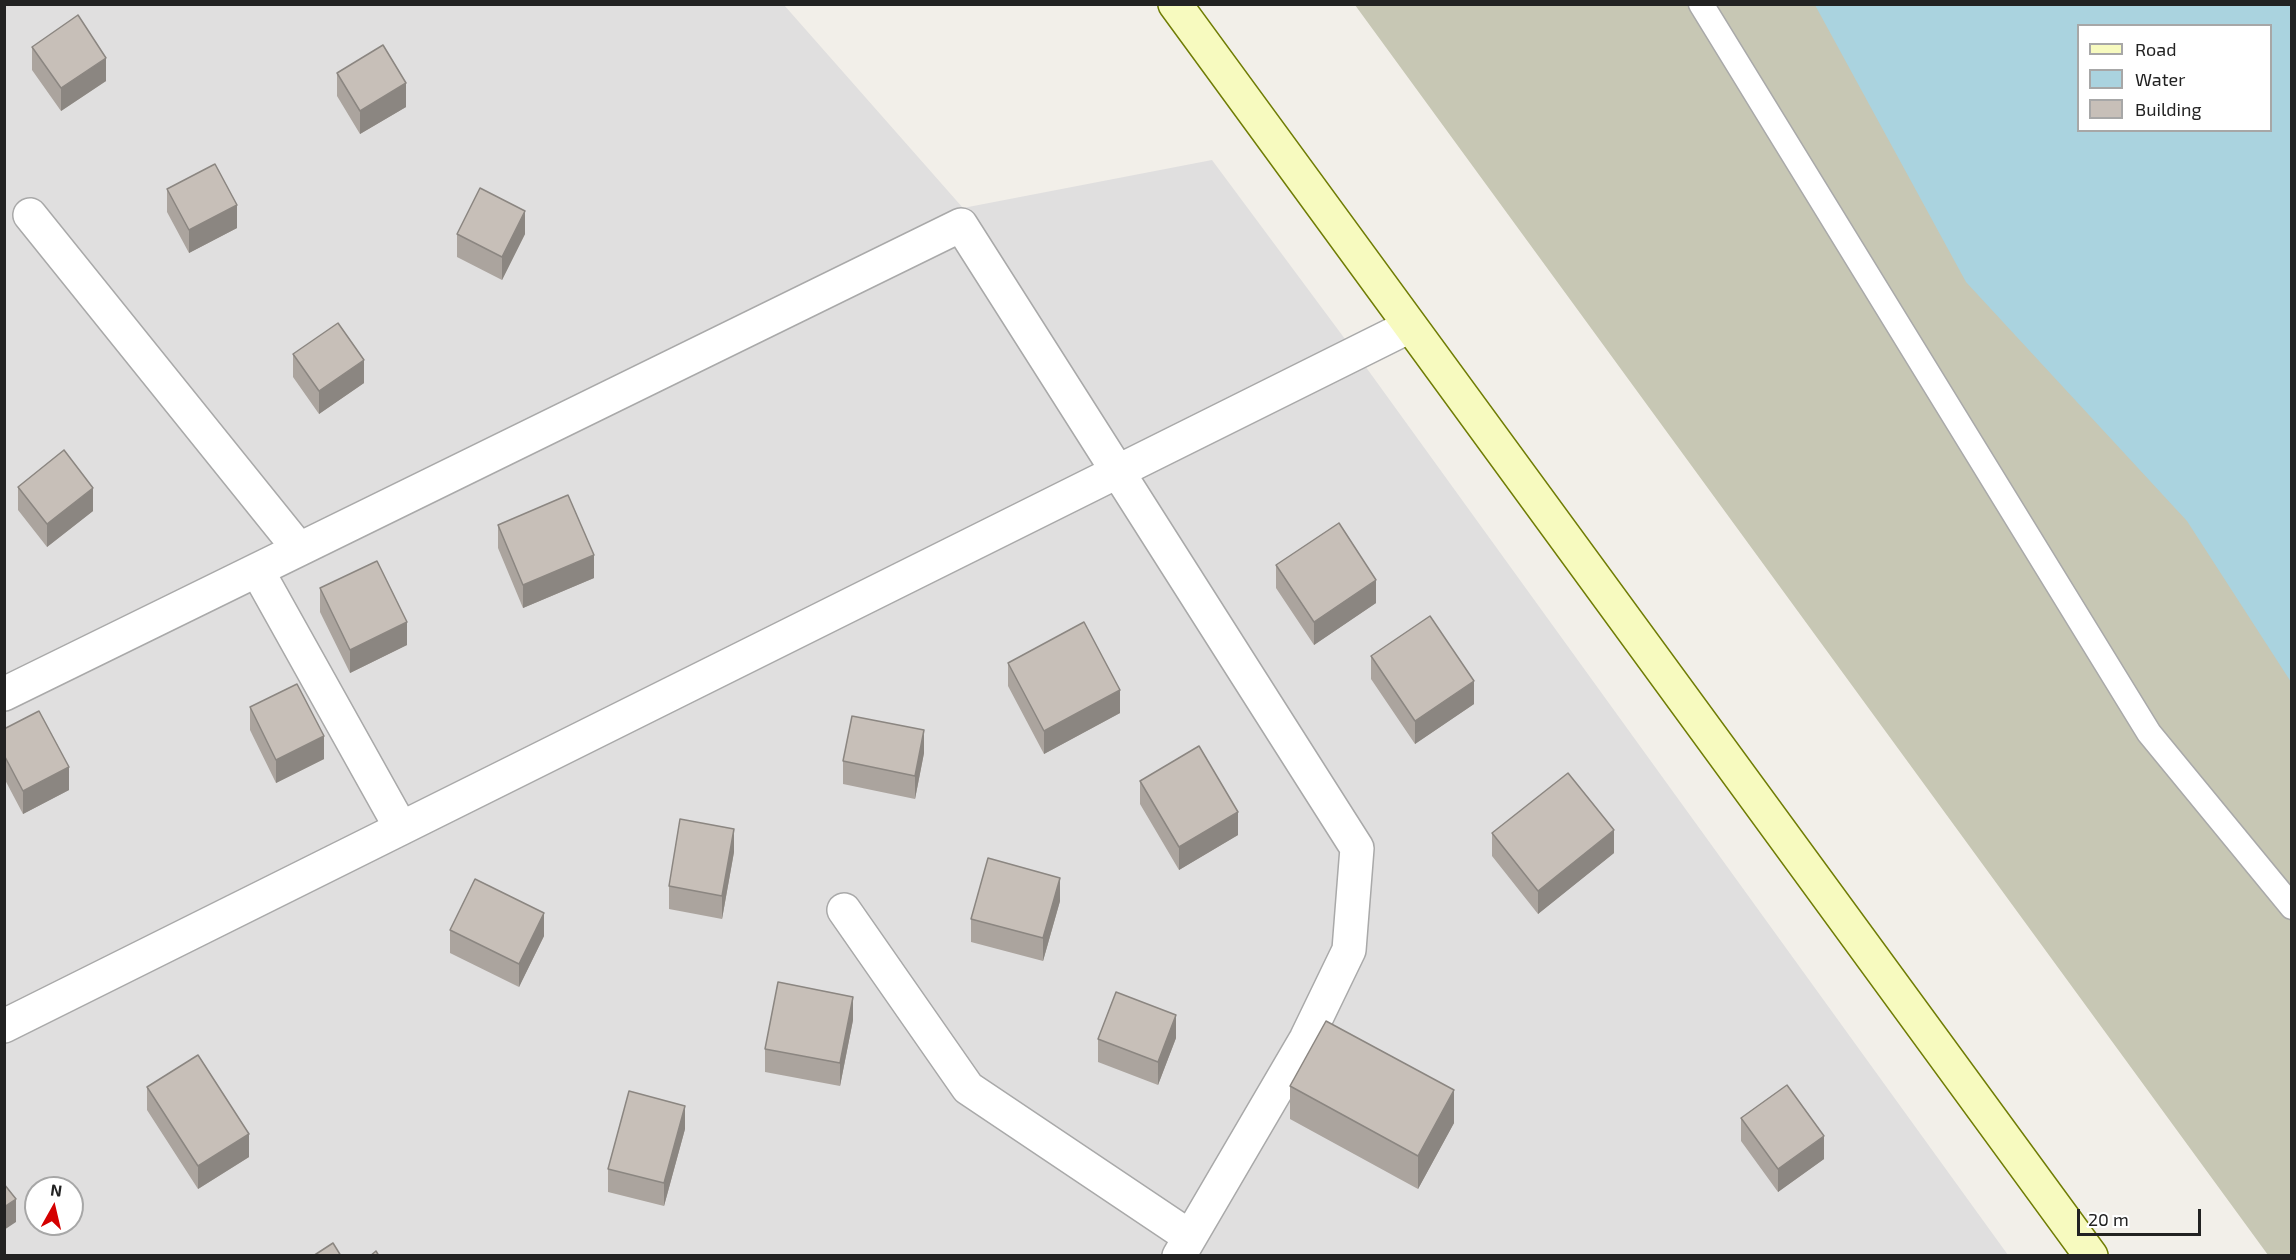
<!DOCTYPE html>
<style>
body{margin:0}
#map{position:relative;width:2296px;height:1260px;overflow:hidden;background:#f2efe9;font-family:"Exo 2",sans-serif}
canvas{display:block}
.frame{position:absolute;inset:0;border:6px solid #222;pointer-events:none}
.legend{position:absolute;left:2077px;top:24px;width:195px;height:108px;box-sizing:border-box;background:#fff;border:2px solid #a7a7a7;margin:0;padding:8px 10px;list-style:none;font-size:18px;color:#222}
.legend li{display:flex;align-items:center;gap:12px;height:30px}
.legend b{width:30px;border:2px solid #a7a7a7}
.north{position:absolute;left:24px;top:1176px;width:60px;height:60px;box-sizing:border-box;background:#fff;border:2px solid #a7a7a7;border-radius:50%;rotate:8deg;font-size:16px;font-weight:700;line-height:24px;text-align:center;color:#222}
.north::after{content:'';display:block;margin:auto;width:21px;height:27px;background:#d40000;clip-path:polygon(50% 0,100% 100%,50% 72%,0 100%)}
.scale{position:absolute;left:2077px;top:1209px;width:124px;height:27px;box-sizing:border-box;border:3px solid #222;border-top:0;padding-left:8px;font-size:18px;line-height:21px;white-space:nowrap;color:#222;-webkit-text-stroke:4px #fff;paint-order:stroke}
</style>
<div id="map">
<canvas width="2296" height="1260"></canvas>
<div class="frame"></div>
<ul class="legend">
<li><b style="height:8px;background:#f7fabf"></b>Road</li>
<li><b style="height:16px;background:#aad3df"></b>Water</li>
<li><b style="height:16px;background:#c7bfb8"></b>Building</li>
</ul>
<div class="north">N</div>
<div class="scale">20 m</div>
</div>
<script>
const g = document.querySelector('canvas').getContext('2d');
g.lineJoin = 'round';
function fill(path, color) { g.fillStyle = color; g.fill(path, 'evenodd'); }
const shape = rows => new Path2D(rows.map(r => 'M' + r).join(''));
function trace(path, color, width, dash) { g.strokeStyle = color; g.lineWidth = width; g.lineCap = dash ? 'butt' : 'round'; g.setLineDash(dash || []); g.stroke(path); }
const residential = shape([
 [5,4,784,5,963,208,1212,160,1368,370,2008,1255,5,1256],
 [36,1188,72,1188,72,1224,36,1224]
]);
const construction = shape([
 [1355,5,2291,5,2291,1255,2268,1255],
 [2078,26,2270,26,2270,130,2078,130]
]);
const water = shape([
 [1815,5,2291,5,2291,682,2187,521,1966,282],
 [2078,26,2270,26,2270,130,2078,130]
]);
const lane = shape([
 [1701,4,2149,733,2292,907]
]);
const street = shape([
 [30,215,299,549],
 [257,570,401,828],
 [4,694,961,225,1357,848,1349,950,1306,1039,1179,1256],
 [844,910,968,1088,1190,1237],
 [4,1026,1410,326]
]);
const secondary = shape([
 [1175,4,2091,1256]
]);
const wall = shape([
 [32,47,106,81,61,111,32,70],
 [337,73,406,107,360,134,337,96],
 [167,189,237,228,189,253,167,212],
 [457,234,525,234,502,280,457,257],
 [293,354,364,383,319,414,293,377],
 [18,487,93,511,47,547,18,510],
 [498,525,594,578,523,608,498,548],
 [1276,565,1376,603,1314,645,1276,588],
 [320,588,407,645,350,673,320,612],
 [1371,656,1474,704,1415,744,1371,679],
 [1008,663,1120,713,1044,754,1008,686],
 [250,707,324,759,276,783,250,730],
 [4,729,69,790,23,814,4,778],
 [924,753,915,799,843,784,843,761],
 [1140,781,1238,835,1179,870,1140,804],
 [1492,833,1614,853,1538,914,1492,856],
 [734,852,722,919,669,909,669,886],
 [1060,901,1043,961,971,942,971,919],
 [450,930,544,936,519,987,450,953],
 [853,1020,840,1086,765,1072,765,1049],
 [1176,1038,1158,1085,1098,1062,1098,1039],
 [1290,1086,1454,1123,1418,1189,1290,1119],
 [147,1087,249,1157,198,1189,147,1110],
 [1741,1118,1824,1159,1778,1192,1741,1141],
 [685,1129,664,1206,608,1192,608,1169]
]);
const shadedWall = shape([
 [106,58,106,81,61,111,61,88],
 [406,83,406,107,360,134,360,111],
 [237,205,237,228,189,253,189,230],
 [525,211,525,234,502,280,502,257],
 [364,360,364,383,319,414,319,391],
 [93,488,93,511,47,547,47,524],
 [594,555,594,578,523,608,523,585],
 [1376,580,1376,603,1314,645,1314,622],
 [407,622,407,645,350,673,350,650],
 [1474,681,1474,704,1415,744,1415,721],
 [1120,690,1120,713,1044,754,1044,731],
 [924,730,924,753,915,799,915,776],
 [324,736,324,759,276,783,276,760],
 [69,767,69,790,23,814,23,791],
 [1238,812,1238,835,1179,870,1179,847],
 [734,829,734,852,722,919,722,896],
 [1614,830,1614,853,1538,914,1538,891],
 [1060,878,1060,901,1043,961,1043,938],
 [544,913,544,936,519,987,519,964],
 [853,997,853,1020,840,1086,840,1063],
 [1176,1015,1176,1038,1158,1085,1158,1062],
 [1454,1090,1454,1123,1418,1189,1418,1156],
 [685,1106,685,1129,664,1206,664,1183],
 [249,1134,249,1157,198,1189,198,1166],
 [1824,1136,1824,1159,1778,1192,1778,1169],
 [16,1199,16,1222,4,1230,4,1207]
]);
const building = shape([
 [78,15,106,58,61,88,32,47,78,15],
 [383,45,406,83,360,111,337,73,383,45],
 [215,164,237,205,189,230,167,189,215,164],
 [480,188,525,211,502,257,457,234,480,188],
 [338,323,364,360,319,391,293,354,338,323],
 [64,450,93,488,47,524,18,487,64,450],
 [568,495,594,555,523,585,498,525,568,495],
 [1339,523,1376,580,1314,622,1276,565,1339,523],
 [377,561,407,622,350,650,320,588,377,561],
 [1430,616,1474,681,1415,721,1371,656,1430,616],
 [1084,622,1120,690,1044,731,1008,663,1084,622],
 [297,684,324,736,276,760,250,707,297,684],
 [39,711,69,767,23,791,4,755,4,729,39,711],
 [852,716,924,730,915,776,843,761,852,716],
 [1199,746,1238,812,1179,847,1140,781,1199,746],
 [1568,773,1614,830,1538,891,1492,833,1568,773],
 [680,819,734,829,722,896,669,886,680,819],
 [988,858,1060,878,1043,938,971,919,988,858],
 [475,879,544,913,519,964,450,930,475,879],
 [778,982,853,997,840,1063,765,1049,778,982],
 [1116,992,1176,1015,1158,1062,1098,1039,1116,992],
 [1326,1021,1454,1090,1418,1156,1290,1086,1326,1021],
 [198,1055,249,1134,198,1166,147,1087,198,1055],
 [1787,1085,1824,1136,1778,1169,1741,1118,1787,1085],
 [629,1091,685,1106,664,1183,608,1169,629,1091],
 [4,1184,16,1199,4,1207,4,1184],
 [333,1243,341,1256,313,1256,333,1243],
 [376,1251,379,1256,370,1256,376,1251]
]);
fill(residential, '#e0dfdf');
fill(construction, '#c7c7b4');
fill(water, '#aad3df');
trace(lane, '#a9a9a9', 27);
trace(street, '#a9a9a9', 36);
trace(secondary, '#707d05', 36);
trace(lane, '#fff', 24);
trace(street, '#fff', 33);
trace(secondary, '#f7fabf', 33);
fill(wall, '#aba49e');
fill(shadedWall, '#8b8681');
fill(building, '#c7bfb8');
trace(building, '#8b8681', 1.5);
</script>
